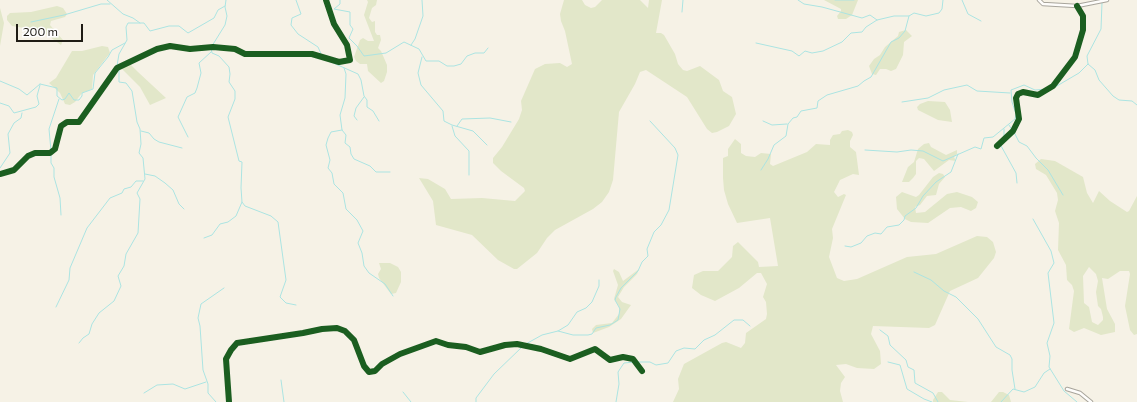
<!DOCTYPE html>
<style>
body{margin:0}
#map{position:relative;width:1137px;height:402px;overflow:hidden;background:#f6f2e6;font-family:Commissioner,sans-serif}
canvas{display:block}
.scale{position:absolute;left:16px;top:24px;width:67px;height:18px;box-sizing:border-box;border:2px solid #1f1c15;border-top:0;padding-left:5px;font-size:12px;line-height:14px;white-space:nowrap;color:#1f1c15;-webkit-text-stroke:3px #fff;paint-order:stroke}
</style>
<div id="map">
<canvas width="1137" height="402"></canvas>
<div class="scale">200 m</div>
</div>
<script>
const g = document.querySelector('canvas').getContext('2d');
g.lineJoin = 'round';
function fill(path, color) { g.fillStyle = color; g.fill(path, 'evenodd'); }
const shape = rows => new Path2D(rows.map(r => 'M' + r).join(''));
function trace(path, color, width, dash) { g.strokeStyle = color; g.lineWidth = width; g.lineCap = dash ? 'butt' : 'round'; g.setLineDash(dash || []); g.stroke(path); }
const green = shape([
 [367,0,377,0,376,5,372,8,369,18,372,22,375,21,375,32,377,35,380,35,381,40,378,48,381,51,387,65,387,72,384,81,381,83,368,71,367,64,360,64,356,61,354,57,360,40,363,38,368,41,374,41,364,15,368,2],
 [564,0,582,0,585,5,591,8,595,7,602,0,640,0,648,8,649,0,662,0,656,33,661,33,664,35,675,54,678,64,683,70,687,71,700,66,719,80,723,91,732,97,736,114,729,126,717,132,712,133,707,129,687,97,646,70,640,72,635,84,619,112,613,180,609,192,602,202,593,209,555,230,547,238,537,253,517,269,514,269,498,260,472,235,436,225,433,201,419,178,428,179,445,189,451,199,482,198,515,201,525,191,524,188,501,171,493,163,493,158,502,147,519,119,522,110,521,101,535,69,545,64,560,63,567,67,572,64,565,31,561,21,560,14],
 [824,0,858,0,852,15,846,19,838,19,837,16,841,11,841,9],
 [57,6,63,8,67,14,65,17,51,21,50,25,63,40,61,45,42,31,12,26,7,20,7,16,10,13,31,12],
 [0,8,4,23,0,46],
 [906,30,912,36,904,42,903,55,896,69,891,71,886,69,880,69,876,75,872,74,869,66,874,59,880,55,885,47,898,36,899,32],
 [102,46,108,47,110,53,93,75,92,89,82,93,75,102,70,105,65,104,60,93,49,83,56,78,72,51,82,51],
 [130,64,138,72,166,98,150,105,140,87,119,66],
 [928,101,945,102,950,110,952,122,938,120,918,110,917,107,920,104],
 [848,130,852,132,853,135,850,141,850,147,856,152,859,175,853,174,840,180,834,192,838,197,844,194,846,195,832,229,833,238,829,257,837,278,844,281,857,279,907,257,936,254,977,236,987,237,993,242,996,252,994,258,978,278,950,291,935,325,929,328,873,326,871,334,880,351,881,364,874,369,857,368,846,364,836,365,845,377,841,383,840,391,843,402,673,402,679,389,678,379,684,364,722,343,726,342,741,348,745,343,746,333,766,319,767,314,766,302,763,297,767,284,761,273,757,273,739,288,715,301,701,295,692,288,694,275,703,271,718,271,732,257,733,246,738,242,758,262,759,267,778,266,770,218,737,223,728,204,724,190,723,178,723,158,728,156,728,149,735,139,741,144,741,153,746,156,755,157,761,153,771,154,770,164,773,166,807,152,816,144,830,145,830,140,833,135,840,134,842,131],
 [929,143,931,147,946,155,957,150,957,154,954,157,956,161,949,160,934,171,924,159,919,158,916,161,916,174,913,178,909,182,902,182,908,167,914,162,918,149,924,144],
 [1041,159,1055,161,1083,177,1087,193,1093,203,1099,191,1110,201,1127,212,1129,211,1137,196,1137,334,1134,335,1130,330,1125,306,1130,274,1129,271,1120,271,1108,279,1102,278,1107,309,1115,324,1115,332,1101,335,1084,328,1074,332,1069,329,1074,291,1072,285,1067,280,1066,265,1058,250,1059,223,1055,211,1058,200,1057,193,1046,175,1036,169,1035,164],
 [1089,267,1096,274,1098,281,1096,292,1098,306,1101,309,1103,317,1103,320,1098,325,1092,322,1089,307,1084,303,1083,276],
 [939,173,943,174,945,177,939,184,936,195,927,196,920,205,915,207,916,213,925,212,947,194,957,192,972,197,978,202,976,208,971,211,961,207,950,208,928,223,911,222,905,219,897,209,896,197,902,192,916,197,919,195,933,177],
 [379,263,390,263,398,267,401,272,401,282,396,293,391,294,379,278,378,274,381,269],
 [614,269,619,272,623,281,639,269,637,274,624,287,618,297,622,302,631,305,621,319,609,327,593,333,592,329,596,325,612,323,619,314,619,307,614,299,618,285,613,271],
 [938,392,942,392,950,400,968,402,933,402,933,400],
 [999,392,1003,392,1009,395,1011,402,991,402]
]);
const stream = shape([
 [107,0,123,14,133,18,140,23],
 [296,0,301,14,292,18,291,25,298,34,318,47,322,56],
 [340,0,340,4,334,9,350,12,350,25,353,29,349,38,357,46,364,56,386,53,404,42,419,49,426,61,439,61,447,66,454,66,461,64,467,56,475,53,484,53,488,48],
 [798,0,804,4,822,7,862,18,870,15,877,20],
 [835,0,854,0],
 [962,0,968,14,981,21],
 [1102,3,1101,29,1087,56,1088,64,1095,70,1099,80,1113,96,1119,100,1132,101,1137,105],
 [682,12,683,0],
 [31,22,64,15,101,4,110,4],
 [756,43,792,51,799,56,805,51,812,53,823,51,842,42,851,33,862,32,866,27,877,20,894,16,909,16,914,13,926,16,939,13,942,9,943,0],
 [411,45,415,39,423,16,422,0],
 [212,46,225,25,227,16,225,7,226,0],
 [422,57,418,73,421,85,443,111,444,121,452,125,473,131,487,145],
 [322,58,358,74,361,80,364,96,367,100,367,107,373,111,379,121],
 [117,66,119,54,127,40,126,27,128,23,144,23,150,31,169,26,179,26,188,33,214,18,218,10,225,6],
 [344,68,346,74,345,98,340,115,342,130,346,135,345,143,350,147,351,154,354,159,370,166,376,172,390,172],
 [0,81,19,89,27,95,40,84],
 [40,84,57,88,57,96,62,100,65,99,69,93,74,100,79,100,82,96,82,93,93,89,95,73,108,57,112,50,125,43],
 [1050,90,1079,73,1088,64],
 [902,102,928,98,944,90,967,85,977,91,1010,93],
 [0,103,9,106,14,113,36,107,39,104,37,96,40,85],
 [357,120,354,116,356,108,364,97],
 [763,121,772,125,787,124],
 [1009,125,1012,130],
 [452,126,455,136,469,151,469,175],
 [457,126,462,119,490,118,511,122],
 [342,130,331,132,328,138,326,145,330,160,328,168,332,173,334,184,343,193,346,209,357,220,363,231,358,243,362,253,364,266,369,273,385,284,393,296],
 [141,131,149,133,154,139,159,142,182,148],
 [1014,132,1019,142,1027,146,1036,158,1048,170,1063,195],
 [188,137,178,117,187,97,195,93,197,88,201,73,199,63,211,52],
 [1004,138,1004,129],
 [1000,144,1016,173,1017,183],
 [865,150,897,152,911,150,923,151,943,161,975,147,981,149,984,138,993,137,1015,119,1016,114,1012,102,1011,90,1024,85,1035,90,1047,89],
 [51,151,49,129,59,99],
 [51,154,51,163,54,168,54,177,60,198,61,215],
 [0,168,10,153,8,134,14,123,21,118,22,113],
 [761,170,768,159,774,145,786,136,788,124,793,118,797,117,801,111,817,108,818,101,827,95,858,86,864,81,871,77,891,42,899,38,905,31,909,16],
 [145,174,155,176,165,183,173,190,179,204,184,209],
 [242,202,245,206,271,216,278,222,286,280,280,297,286,303,296,305],
 [1033,219,1051,251,1054,263,1048,273,1054,323,1047,343,1050,356,1049,367,1064,391,1077,402],
 [204,238,212,235,220,224,228,222,236,216,242,202,241,188,242,162,239,161,228,117,235,99,235,91,229,82,230,74,229,67,219,56,212,53,211,48],
 [845,246,851,247,861,243,867,236,875,233,881,234,887,227,899,225,904,220,905,216,916,208,923,196,936,182,951,172,958,154],
 [914,272,931,280,944,291,956,297,978,319,996,347,1010,355,1012,359,1012,370,1015,389],
 [56,307,69,280,70,268,87,228,110,198,122,193,124,189,131,187,136,181,143,181],
 [880,330,888,336,890,345,906,360,908,367,914,370,915,383,933,393,938,402],
 [558,331,573,335,588,335,592,334,596,328,610,325,618,320,620,309,615,300,616,297,621,288,638,271,642,262,648,256,647,249,654,232,661,225,669,210,678,155,675,148,650,121],
 [79,343,83,338,89,334,92,324,99,313,114,301,121,286,118,276,124,266,126,254,138,233,140,199,137,193,145,179,143,158,139,153,141,144,140,129,137,122,132,91,126,83,119,82,119,69],
 [524,345,542,335,558,331,568,325,577,312,586,308,592,302,599,286,599,280],
 [638,362,650,362,656,365,668,363,676,351,684,348,695,349,704,340,715,335,734,320,743,320,750,326],
 [888,362,900,365,907,389,924,399,932,402],
 [281,380,284,402],
 [403,392,411,402],
 [144,393,157,385,173,384,185,389,206,382],
 [216,402,208,393,208,384,203,370,200,326,198,318,201,304,224,288],
 [476,402,476,398,494,374,522,347],
 [616,402,619,384,618,372,624,363,634,362],
 [1001,402,1013,389,1024,392,1035,387,1044,373,1050,369]
]);
const minor = shape([
 [1039,0,1043,4,1077,6,1107,0],
 [997,146,1013,131,1019,119,1016,98,1018,94,1023,92,1038,95,1053,86,1075,57,1083,30,1083,16,1077,6],
 [0,174,14,170,28,156,35,153,50,153,55,149,61,126,67,122,79,122,117,68,157,49,170,46,190,49,213,47,235,49,245,54,312,54,339,62,350,60,347,45,334,24,326,0],
 [1067,389,1080,393,1091,402],
 [229,402,226,359,231,350,237,343,303,333,322,329,337,328,345,331,354,340,364,366,369,372,375,371,382,364,400,354,436,341,448,345,466,347,480,352,505,345,517,344,541,349,570,359,595,349,610,360,623,357,633,359,642,371]
]);
const cycleway = shape([
 [997,146,1013,131,1019,119,1016,98,1018,94,1023,92,1038,95,1053,86,1075,57,1083,30,1083,16,1077,6],
 [0,174,14,170,28,156,35,153,50,153,55,149,61,126,67,122,79,122,117,68,157,49,170,46,190,49,213,47,235,49,245,54,312,54,339,62,350,60,347,45,334,24,326,0],
 [229,402,226,359,231,350,237,343,303,333,322,329,337,328,345,331,354,340,364,366,369,372,375,371,382,364,400,354,436,341,448,345,466,347,480,352,505,345,517,344,541,349,570,359,595,349,610,360,623,357,633,359,642,371]
]);
fill(green, '#e2e7c9');
trace(stream, '#abe4e2', 1);
trace(minor, '#a8a59c', 4.5);
trace(minor, '#fefdfb', 2.5);
trace(cycleway, '#1b5e20', 6);
</script>
